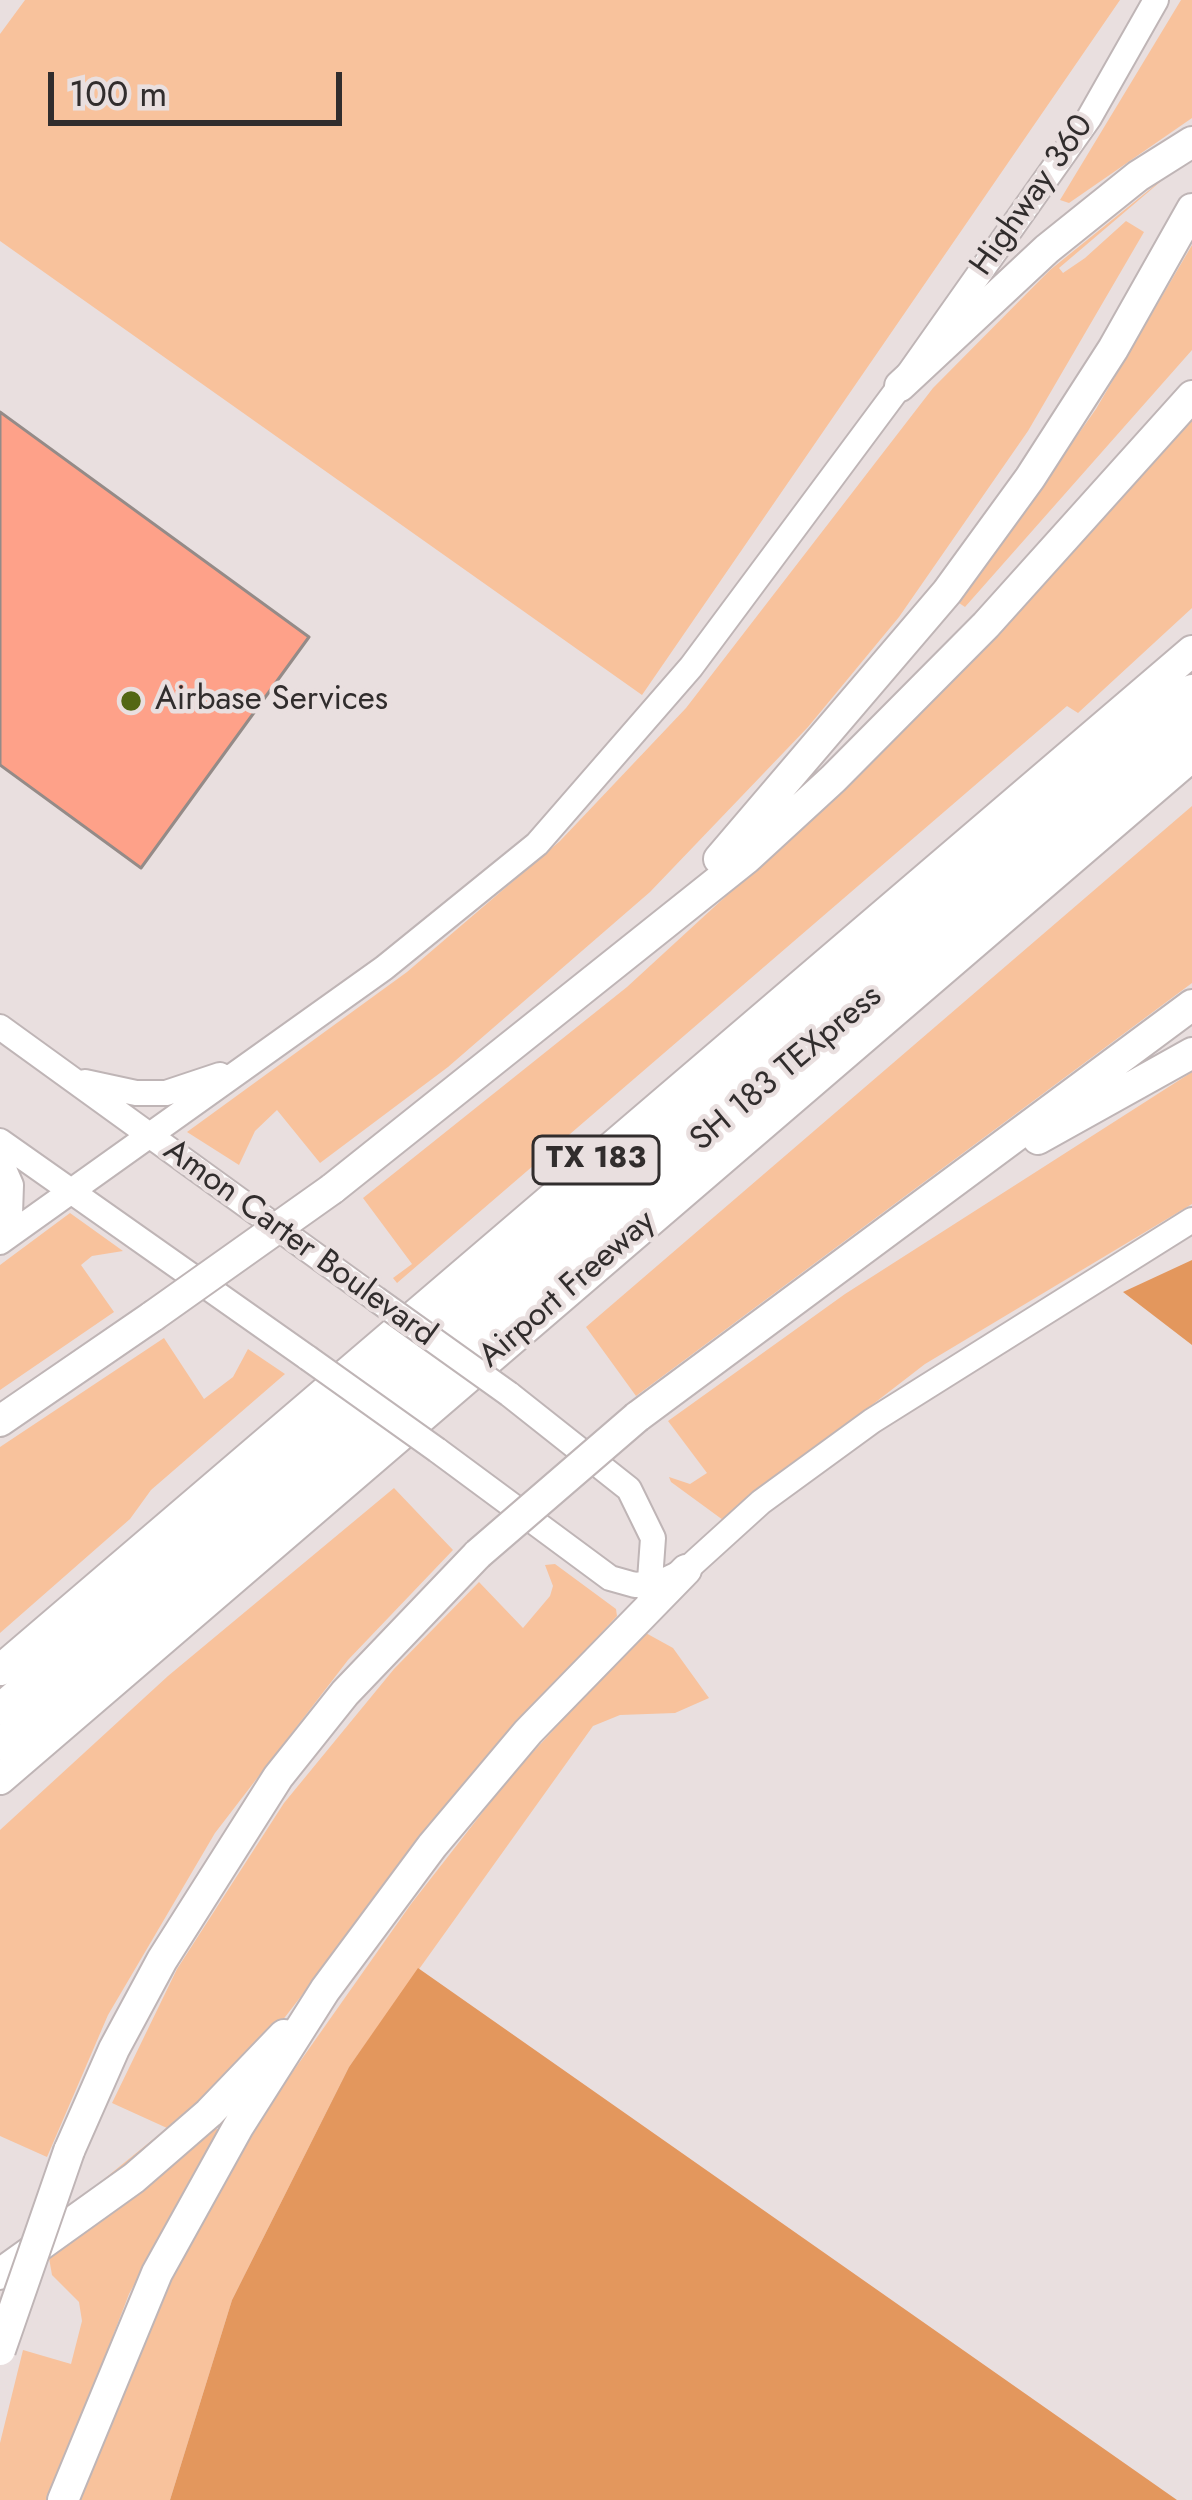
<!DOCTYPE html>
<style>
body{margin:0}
#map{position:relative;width:1192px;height:2500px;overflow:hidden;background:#e9dfdf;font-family:Jost,sans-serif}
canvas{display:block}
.scale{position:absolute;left:48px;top:72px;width:294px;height:54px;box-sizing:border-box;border:6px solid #312d2d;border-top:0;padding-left:15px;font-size:36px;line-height:42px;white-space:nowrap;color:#312d2d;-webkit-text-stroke:9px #e9dfdf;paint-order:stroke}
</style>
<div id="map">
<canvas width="1192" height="2500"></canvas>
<div class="scale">100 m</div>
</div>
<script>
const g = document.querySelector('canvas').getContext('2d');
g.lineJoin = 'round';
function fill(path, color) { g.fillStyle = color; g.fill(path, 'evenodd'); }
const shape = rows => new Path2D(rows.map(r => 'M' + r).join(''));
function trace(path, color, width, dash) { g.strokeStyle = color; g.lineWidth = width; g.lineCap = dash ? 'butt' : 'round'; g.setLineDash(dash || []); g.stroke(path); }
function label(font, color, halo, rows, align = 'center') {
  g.font = font + ' Jost,sans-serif'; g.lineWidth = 9; g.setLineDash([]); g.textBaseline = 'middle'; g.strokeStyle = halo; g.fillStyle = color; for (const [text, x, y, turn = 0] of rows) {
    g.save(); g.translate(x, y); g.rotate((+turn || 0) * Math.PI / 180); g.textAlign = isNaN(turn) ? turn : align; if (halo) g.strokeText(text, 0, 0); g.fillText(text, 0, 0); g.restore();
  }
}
const green = shape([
 [25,0,1120,0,642,695,0,241,0,34],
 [1181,0,1192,0,1192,118,1069,203,1060,200],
 [1180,165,1059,268,1063,273,1085,258,1126,221,1144,232,1028,431,899,617,808,727,650,892,448,1067,320,1163,277,1110,255,1131,239,1165,187,1132,407,972,560,841,686,708,933,388,1050,270],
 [1192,245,1192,350,965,607,959,603,1096,409],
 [1192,412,1192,608,1078,713,1067,706,397,1283,393,1278,412,1264,363,1198,627,987,774,852],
 [1192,806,1192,983,636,1396,586,1327],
 [1192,1072,1192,1204,925,1364,723,1520,671,1482,669,1477,690,1484,707,1473,668,1421,845,1294],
 [70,1213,123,1251,92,1256,81,1265,114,1312,0,1390,0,1265],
 [164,1338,204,1399,233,1377,248,1349,285,1374,151,1490,130,1519,0,1633,0,1447],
 [394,1488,453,1550,348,1660,215,1833,108,2015,47,2157,0,2136,0,1830,168,1676],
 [555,1564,616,1609,617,1616,486,1758,261,2048,136,2163,66,2210,167,2128,112,2103,177,1969,284,1803,394,1669,479,1582,523,1628,550,1596,553,1586,545,1565],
 [644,1632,673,1648,709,1698,675,1713,620,1715,593,1726,349,2067,232,2300,170,2500,79,2500,175,2265,275,2097,411,1904,510,1777],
 [212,2127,219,2130,129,2294,50,2500,0,2500,0,2443,23,2350,71,2364,82,2321,79,2302,52,2275,49,2258]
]);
const forest = shape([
 [1192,1260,1192,1345,1123,1292],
 [418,1968,1177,2500,170,2500,232,2300,349,2067]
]);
const building = shape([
 [0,412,309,637,141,868,0,765,0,412]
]);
const secondary = shape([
 [0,1027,376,1299],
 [85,1082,136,1093,166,1093,220,1075],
 [0,1141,308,1358],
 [0,1160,11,1185,10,1214,0,1238],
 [0,1242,384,968,537,844,691,667,900,386,1089,118,1156,0],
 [509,1394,629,1489,653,1538,649,1594],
 [437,1450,610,1578,635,1585,661,1582,686,1570,761,1502,872,1421,1192,1220]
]);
const highway = shape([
 [900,386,1047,249,1138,176,1192,142],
 [719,859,947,592,1030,478,1113,349,1192,209],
 [1038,1139,1192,1053],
 [332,1189,747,858,833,779,986,625,1192,396],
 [637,1417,1192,1005],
 [0,1421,153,1316],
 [0,1670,1192,651],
 [0,1709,1192,690],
 [0,1744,1192,723],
 [0,1779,1192,756],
 [69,2151,114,2049,162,1960,278,1777,345,1693,478,1554],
 [0,2274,134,2178,209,2113,284,2035],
 [63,2500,157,2273,238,2127,325,1990,432,1846,528,1732,686,1570]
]);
const secondaryBridge = shape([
 [376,1299,509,1394],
 [308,1358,437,1450]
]);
const highwayBridge = shape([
 [153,1316,332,1189],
 [478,1554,637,1417],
 [0,2350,69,2151]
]);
const markers = [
 [131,701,12,"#536714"]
];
const shields = [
 [596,1160,126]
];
const shieldNames = [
 ["TX 183",596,1160]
];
const streetNames = [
 ["Highway 360",1033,196,-55],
 ["SH 183 TEXpress",787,1069,-40],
 ["Amon Carter Boulevard",299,1244,36],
 ["Airport Freeway",568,1290,-41]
];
const poiNames = [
 ["Airbase Services",155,701]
];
fill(green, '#f8c29c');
fill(forest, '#e3975d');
fill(building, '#fea189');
trace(building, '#948b88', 3);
trace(secondary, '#bfb5b6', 28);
trace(highway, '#bfb5b6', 34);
trace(secondary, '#fff', 24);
trace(highway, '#fff', 30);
trace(secondaryBridge, '#bfb5b6', 28, []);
trace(highwayBridge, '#bfb5b6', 34, []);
trace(secondaryBridge, '#fff', 24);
trace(highwayBridge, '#fff', 30);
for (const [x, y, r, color] of markers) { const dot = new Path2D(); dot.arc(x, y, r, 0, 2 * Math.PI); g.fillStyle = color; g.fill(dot); trace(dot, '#e9dfdf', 4.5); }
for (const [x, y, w] of shields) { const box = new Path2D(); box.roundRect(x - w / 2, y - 24, w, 48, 9); g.fillStyle = '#e9dfdf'; g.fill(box); trace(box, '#312d2d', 3); }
label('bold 30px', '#312d2d', null, shieldNames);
label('33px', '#312d2d', '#e9dfdf', streetNames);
label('33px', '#312d2d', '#e9dfdf', poiNames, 'left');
</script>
